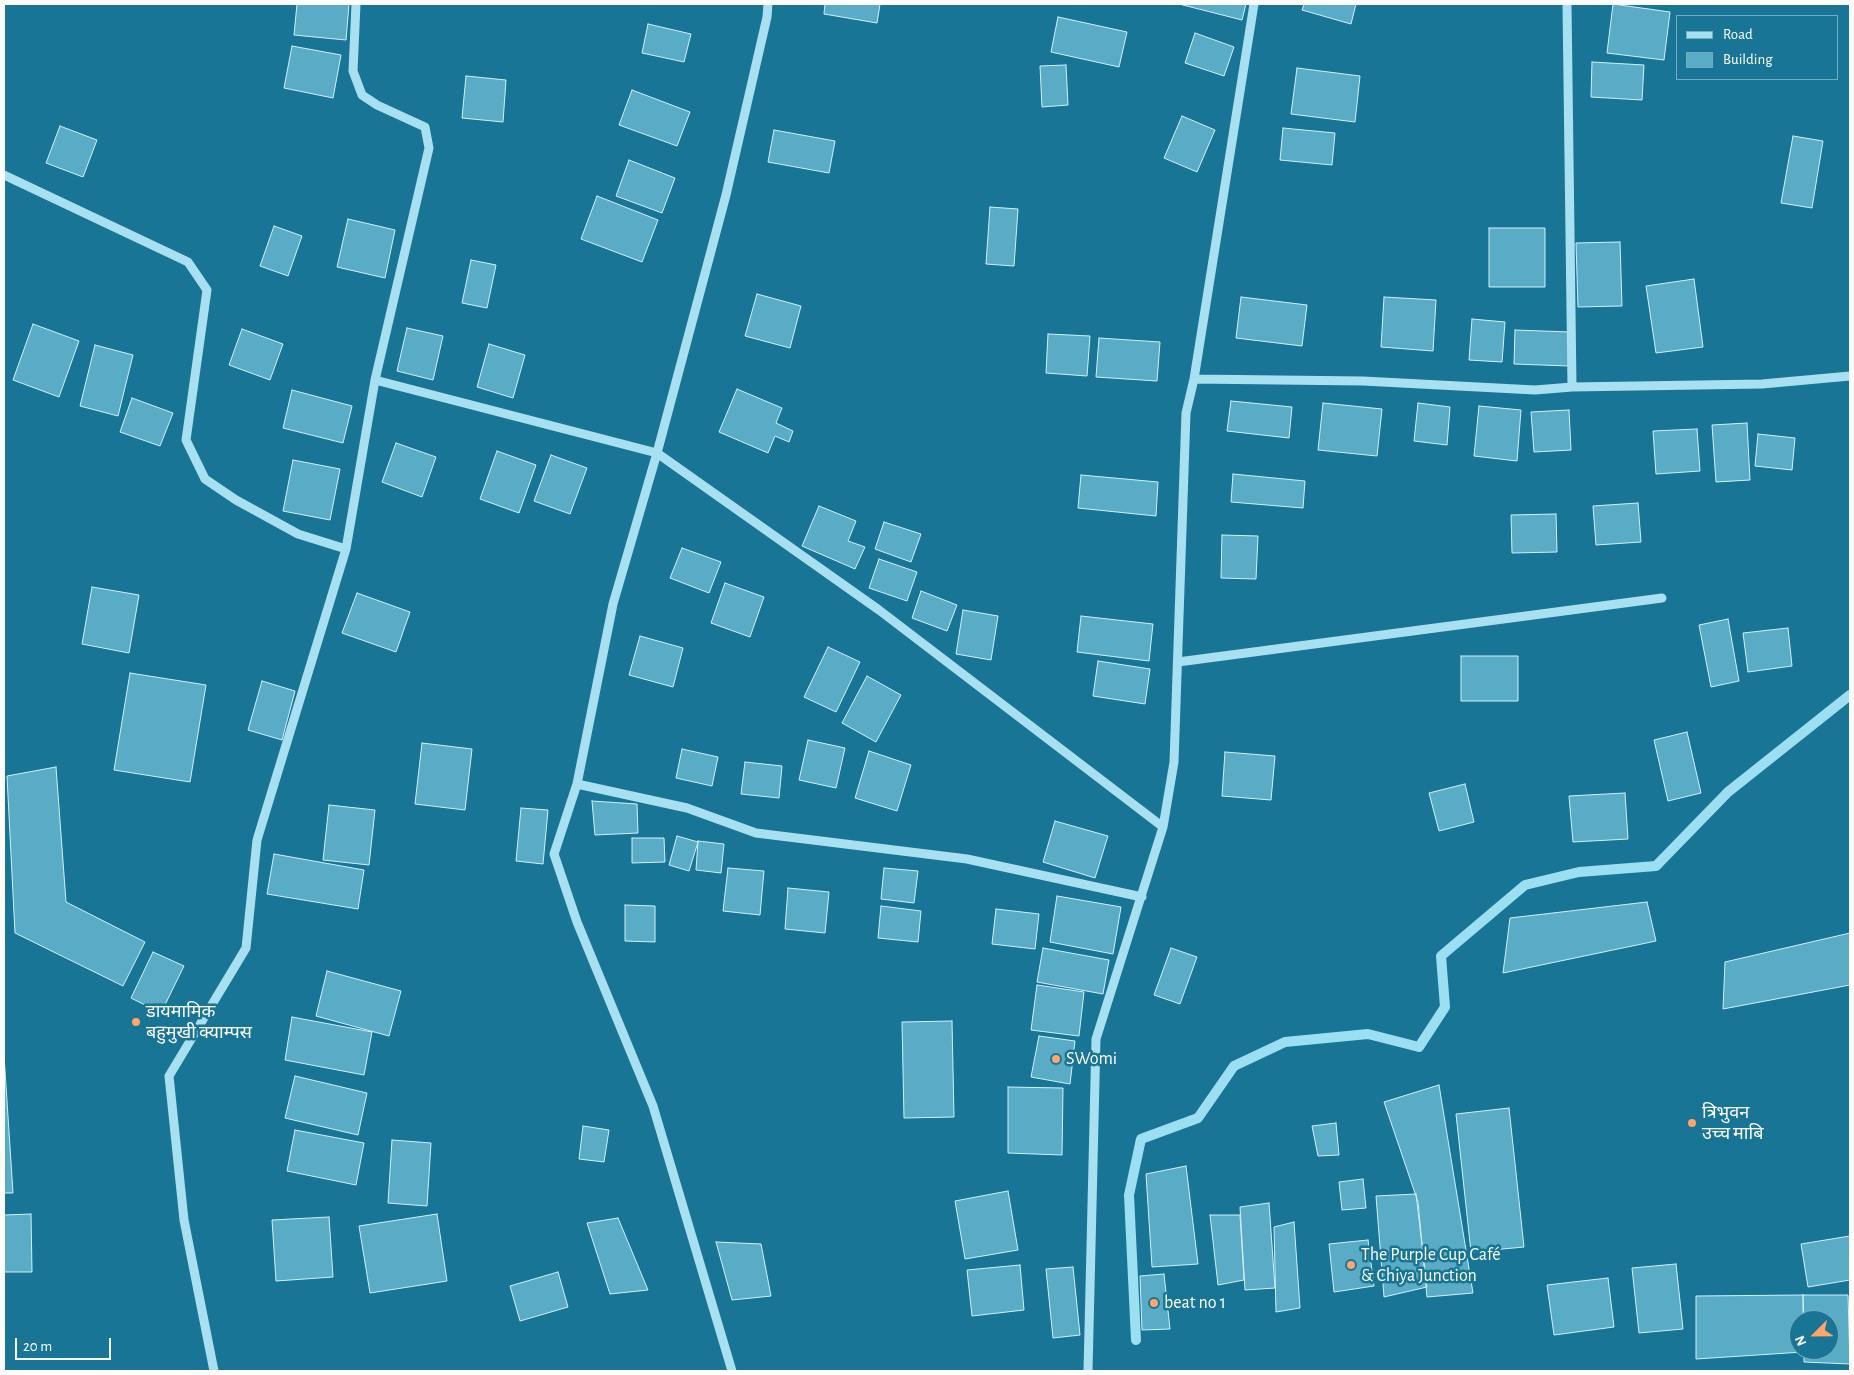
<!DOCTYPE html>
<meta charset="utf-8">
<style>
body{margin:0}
#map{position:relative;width:1854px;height:1375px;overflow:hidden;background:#187595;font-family:"Alegreya Sans",sans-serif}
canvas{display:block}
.frame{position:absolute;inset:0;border:5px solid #fff;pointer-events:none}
.legend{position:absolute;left:1676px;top:15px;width:162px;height:65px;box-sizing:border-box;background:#187595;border:1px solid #74acbf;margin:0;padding:6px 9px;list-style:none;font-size:15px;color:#fff}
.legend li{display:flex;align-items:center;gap:10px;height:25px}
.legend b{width:25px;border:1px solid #74acbf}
.north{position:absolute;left:1789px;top:1310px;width:50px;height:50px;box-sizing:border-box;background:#187595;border:1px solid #74acbf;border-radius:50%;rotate:247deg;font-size:14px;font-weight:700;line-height:20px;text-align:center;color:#fff}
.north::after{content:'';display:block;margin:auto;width:18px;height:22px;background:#ffa569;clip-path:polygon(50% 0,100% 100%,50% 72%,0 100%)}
.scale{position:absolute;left:15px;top:1338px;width:96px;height:22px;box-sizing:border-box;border:2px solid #fff;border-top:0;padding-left:6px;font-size:15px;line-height:18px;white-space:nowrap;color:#fff;-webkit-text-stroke:4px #187595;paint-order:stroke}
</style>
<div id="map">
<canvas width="1854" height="1375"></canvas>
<div class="frame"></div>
<ul class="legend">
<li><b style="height:6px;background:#a9e0f1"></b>Road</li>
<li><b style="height:14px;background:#5aabc5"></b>Building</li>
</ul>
<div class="north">N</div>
<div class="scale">20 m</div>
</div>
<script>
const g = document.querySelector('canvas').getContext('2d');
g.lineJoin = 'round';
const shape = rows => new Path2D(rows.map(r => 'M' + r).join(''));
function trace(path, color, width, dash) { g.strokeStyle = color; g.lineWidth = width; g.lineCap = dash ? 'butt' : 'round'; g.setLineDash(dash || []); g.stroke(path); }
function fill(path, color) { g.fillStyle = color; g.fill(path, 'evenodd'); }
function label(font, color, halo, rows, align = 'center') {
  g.font = font + ' "Alegreya Sans","Noto Sans Devanagari",sans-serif'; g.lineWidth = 5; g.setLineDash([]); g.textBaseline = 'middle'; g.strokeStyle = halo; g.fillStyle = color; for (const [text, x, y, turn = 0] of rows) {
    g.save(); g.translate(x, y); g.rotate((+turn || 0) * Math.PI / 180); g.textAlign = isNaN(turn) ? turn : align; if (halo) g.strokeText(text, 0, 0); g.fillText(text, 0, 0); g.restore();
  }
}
const stream = shape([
 [1136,1340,1129,1195,1141,1139,1198,1118,1234,1066,1285,1042,1368,1034,1419,1047,1445,1007,1441,956,1525,885,1579,872,1656,866,1728,792,1850,695]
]);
const building = shape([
 [297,4,349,4,346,40,294,35,297,4],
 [825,4,880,4,877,23,824,14,825,4],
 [1179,4,1246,4,1242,20,1179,4],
 [1304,4,1356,4,1351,24,1302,10,1304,4],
 [1613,4,1670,12,1664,60,1607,53,1613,4],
 [1058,17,1127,32,1119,67,1051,52,1058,17],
 [648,24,691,34,684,62,642,53,648,24],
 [1195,33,1234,47,1224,76,1185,63,1195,33],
 [292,46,341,55,333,98,284,88,292,46],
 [1592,62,1644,65,1642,100,1591,97,1592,62],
 [1066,65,1068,105,1042,107,1040,66,1066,65],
 [1297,68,1360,76,1355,122,1291,114,1297,68],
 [466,76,506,80,503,122,462,118,466,76],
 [632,90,690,112,677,146,619,125,632,90],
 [1182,116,1215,130,1197,172,1164,158,1182,116],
 [60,126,97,140,83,177,46,163,60,126],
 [1283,128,1335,133,1332,165,1280,160,1283,128],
 [774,130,835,141,829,173,768,162,774,130],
 [1793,136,1823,141,1812,208,1781,203,1793,136],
 [629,160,675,178,662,213,616,196,629,160],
 [597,196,658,220,642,262,581,239,597,196],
 [990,207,1018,209,1014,266,986,264,990,207],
 [348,219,395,230,385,278,337,267,348,219],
 [274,226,302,236,288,276,260,266,274,226],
 [1489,228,1545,228,1545,287,1489,287,1489,228],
 [1620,242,1622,306,1578,307,1576,243,1620,242],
 [471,260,496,265,487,308,462,303,471,260],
 [1694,279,1703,347,1656,353,1646,286,1694,279],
 [757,294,801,306,790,348,745,336,757,294],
 [1241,297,1307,305,1302,346,1236,338,1241,297],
 [1384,297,1436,300,1433,351,1381,347,1384,297],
 [1472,319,1505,322,1502,362,1469,360,1472,319],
 [33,324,79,341,59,397,13,380,33,324],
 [407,328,443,336,433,380,397,371,407,328],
 [242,329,283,344,270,380,229,365,242,329],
 [1515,330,1570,332,1569,366,1514,364,1515,330],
 [1048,334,1090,336,1087,376,1046,373,1048,334],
 [1099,338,1160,342,1157,381,1096,377,1099,338],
 [489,344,525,355,513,398,477,387,489,344],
 [95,345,133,355,118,416,80,406,95,345],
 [737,389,782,408,776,423,793,431,789,442,775,436,768,453,719,432,737,389],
 [292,390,352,406,343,443,283,428,292,390],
 [132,398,173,413,160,446,120,432,132,398],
 [1231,401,1292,407,1289,438,1227,431,1231,401],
 [1323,403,1382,409,1377,456,1318,450,1323,403],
 [1418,403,1450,407,1447,445,1414,441,1418,403],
 [1479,406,1521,410,1517,461,1474,456,1479,406],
 [1569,410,1571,450,1534,452,1531,412,1569,410],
 [1747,423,1750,480,1716,482,1712,425,1747,423],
 [1697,429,1700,471,1656,474,1653,431,1697,429],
 [1758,434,1795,438,1792,470,1755,466,1758,434],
 [396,443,436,457,422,497,382,482,396,443],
 [497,451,536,465,519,513,480,499,497,451],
 [551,455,587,468,570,514,534,501,551,455],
 [293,460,340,469,330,520,283,511,293,460],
 [1233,474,1305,481,1303,508,1231,502,1233,474],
 [1081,475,1158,482,1156,516,1078,508,1081,475],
 [1638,503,1641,542,1596,545,1593,506,1638,503],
 [819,506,856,521,848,541,865,547,855,569,802,546,819,506],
 [1556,514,1557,552,1512,553,1511,515,1556,514],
 [884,522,921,534,911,562,875,549,884,522],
 [1222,535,1258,536,1256,579,1221,578,1222,535],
 [682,548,721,562,709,593,670,578,682,548],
 [879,559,917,572,907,601,869,588,879,559],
 [725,583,764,597,750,637,711,623,725,583],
 [92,587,139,595,129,653,82,644,92,587],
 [921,591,957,605,947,631,912,618,921,591],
 [357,593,410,612,396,652,342,633,357,593],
 [963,610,998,616,991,660,956,654,963,610],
 [1081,616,1153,624,1149,661,1077,652,1081,616],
 [1728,619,1739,681,1711,687,1699,625,1728,619],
 [1788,628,1792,666,1748,672,1743,633,1788,628],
 [640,636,683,648,673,687,629,675,640,636],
 [828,647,860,662,836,712,804,697,828,647],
 [1461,656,1518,656,1518,701,1461,701,1461,656],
 [1098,661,1150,669,1145,704,1093,696,1098,661],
 [130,673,206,685,190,782,114,770,130,673],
 [867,676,901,695,876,742,842,723,867,676],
 [262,681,295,691,282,740,248,730,262,681],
 [1687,732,1701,793,1668,801,1654,740,1687,732],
 [808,740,845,748,836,788,799,780,808,740],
 [422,743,472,749,465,810,415,804,422,743],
 [682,749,718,757,712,786,676,778,682,749],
 [869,751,911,765,897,811,855,798,869,751],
 [1225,752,1275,756,1271,800,1222,796,1225,752],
 [745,762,782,766,779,798,741,794,745,762],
 [56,767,66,902,145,942,123,986,15,933,7,776,56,767],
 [1465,784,1474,822,1439,831,1429,793,1465,784],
 [1625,793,1628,839,1573,842,1569,796,1625,793],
 [592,801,637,804,638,833,595,835,592,801],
 [329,805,375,810,369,865,323,860,329,805],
 [521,808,548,810,543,864,516,861,521,808],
 [1055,821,1108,836,1095,878,1043,862,1055,821],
 [677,836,698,842,689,871,669,865,677,836],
 [632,838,664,838,665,862,632,863,632,838],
 [698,841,724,844,721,873,696,870,698,841],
 [274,854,364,870,358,909,267,894,274,854],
 [728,868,764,871,760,915,723,911,728,868],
 [884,868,918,871,914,903,881,899,884,868],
 [788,888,829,892,825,933,785,929,788,888],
 [1057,896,1121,907,1113,954,1050,942,1057,896],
 [1647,902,1656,941,1503,973,1510,918,1647,902],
 [625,905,655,906,655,942,625,941,625,905],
 [881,906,921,911,918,942,878,938,881,906],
 [996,909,1039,914,1035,949,992,944,996,909],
 [1850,933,1850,985,1723,1009,1725,962,1850,933],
 [1043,948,1109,960,1103,994,1037,982,1043,948],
 [1171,948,1197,957,1180,1004,1154,995,1171,948],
 [153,952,184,966,161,1013,131,998,153,952],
 [327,971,401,991,389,1036,316,1016,327,971],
 [1037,985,1084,992,1079,1036,1031,1030,1037,985],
 [292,1017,372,1032,364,1075,285,1060,292,1017],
 [952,1021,954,1117,904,1118,902,1022,952,1021],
 [1039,1036,1075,1041,1070,1084,1031,1077,1039,1036],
 [4,1055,13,1193,4,1193,4,1055],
 [295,1076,367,1093,358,1135,285,1118,295,1076],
 [1439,1085,1473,1293,1427,1297,1418,1202,1384,1102,1439,1085],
 [1008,1087,1063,1088,1062,1155,1008,1153,1008,1087],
 [1509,1108,1524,1247,1471,1252,1456,1114,1509,1108],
 [1336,1123,1339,1155,1318,1156,1312,1126,1336,1123],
 [583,1126,609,1130,604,1162,579,1159,583,1126],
 [295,1130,364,1143,356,1185,287,1171,295,1130],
 [392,1140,431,1143,427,1206,388,1203,392,1140],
 [1186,1166,1198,1264,1152,1267,1146,1174,1186,1166],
 [1363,1179,1366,1208,1342,1210,1339,1182,1363,1179],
 [1008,1191,1018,1250,965,1259,955,1201,1008,1191],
 [1416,1194,1427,1287,1384,1297,1376,1196,1416,1194],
 [1269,1203,1275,1288,1245,1290,1240,1207,1269,1203],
 [31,1214,32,1272,4,1272,4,1215,31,1214],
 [437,1214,447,1281,370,1293,359,1226,437,1214],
 [1210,1215,1240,1215,1244,1280,1218,1285,1210,1215],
 [329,1217,333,1277,276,1281,272,1220,329,1217],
 [618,1218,648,1290,610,1294,587,1223,618,1218],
 [1294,1222,1300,1308,1276,1312,1274,1227,1294,1222],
 [1850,1236,1850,1280,1808,1287,1801,1244,1850,1236],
 [1368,1240,1374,1286,1334,1292,1329,1244,1368,1240],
 [716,1242,761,1244,771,1296,732,1300,716,1242],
 [1676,1264,1683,1329,1639,1333,1632,1268,1676,1264],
 [1020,1265,1024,1310,972,1316,967,1270,1020,1265],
 [1073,1267,1080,1335,1053,1338,1046,1269,1073,1267],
 [558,1272,568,1307,520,1321,510,1286,558,1272],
 [1164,1274,1170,1329,1142,1330,1140,1276,1164,1274],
 [1608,1278,1614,1327,1554,1335,1547,1285,1608,1278],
 [1803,1295,1803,1320,1799,1320,1799,1350,1803,1352,1696,1359,1696,1296,1803,1295],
 [1803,1295,1848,1295,1850,1364,1804,1362,1804,1350,1829,1350,1829,1320,1804,1320,1803,1295]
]);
const minor = shape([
 [1567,4,1572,387],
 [4,175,188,262,207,290,186,440,205,479,236,500,298,534,346,549],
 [1194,379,1363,381,1535,390,1572,387,1762,384,1850,376],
 [375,380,657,453,879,610,1163,827],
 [1178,662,1662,598],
 [577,784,687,808,756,833,967,859,1142,897],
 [214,1371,184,1220,169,1076,246,948,257,840,346,549,375,380,429,148,425,127,377,105,362,95,353,71,356,4],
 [732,1371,653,1106,577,922,554,854,577,784,613,604,657,453,726,195,767,17,768,4],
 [1088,1371,1096,1039,1163,827,1174,762,1186,413,1194,379,1254,4]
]);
const markers = [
 [136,1022,5,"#ffa569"],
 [1056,1059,5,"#ffa569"],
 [1692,1123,5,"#ffa569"],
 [1351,1265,5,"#ffa569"],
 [1154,1303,5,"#ffa569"]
];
const poiNames = [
 ["डायमामिक",146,1012],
 ["बहुमुखी क्याम्पस",146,1033],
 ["SWomi",1066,1059],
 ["त्रिभुवन",1702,1113],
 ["उच्च माबि",1702,1134],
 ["The Purple Cup Café",1361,1255],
 ["& Chiya Junction",1361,1276],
 ["beat no 1",1164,1303]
];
trace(stream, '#9cdff3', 10);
fill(building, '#5aabc5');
trace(building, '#d0f1fc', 1);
trace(minor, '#a9e0f1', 9);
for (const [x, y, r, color] of markers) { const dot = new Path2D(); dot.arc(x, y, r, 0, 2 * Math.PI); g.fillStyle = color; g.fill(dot); trace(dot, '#187595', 2); }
label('18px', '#fff', '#187595', poiNames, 'left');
</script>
